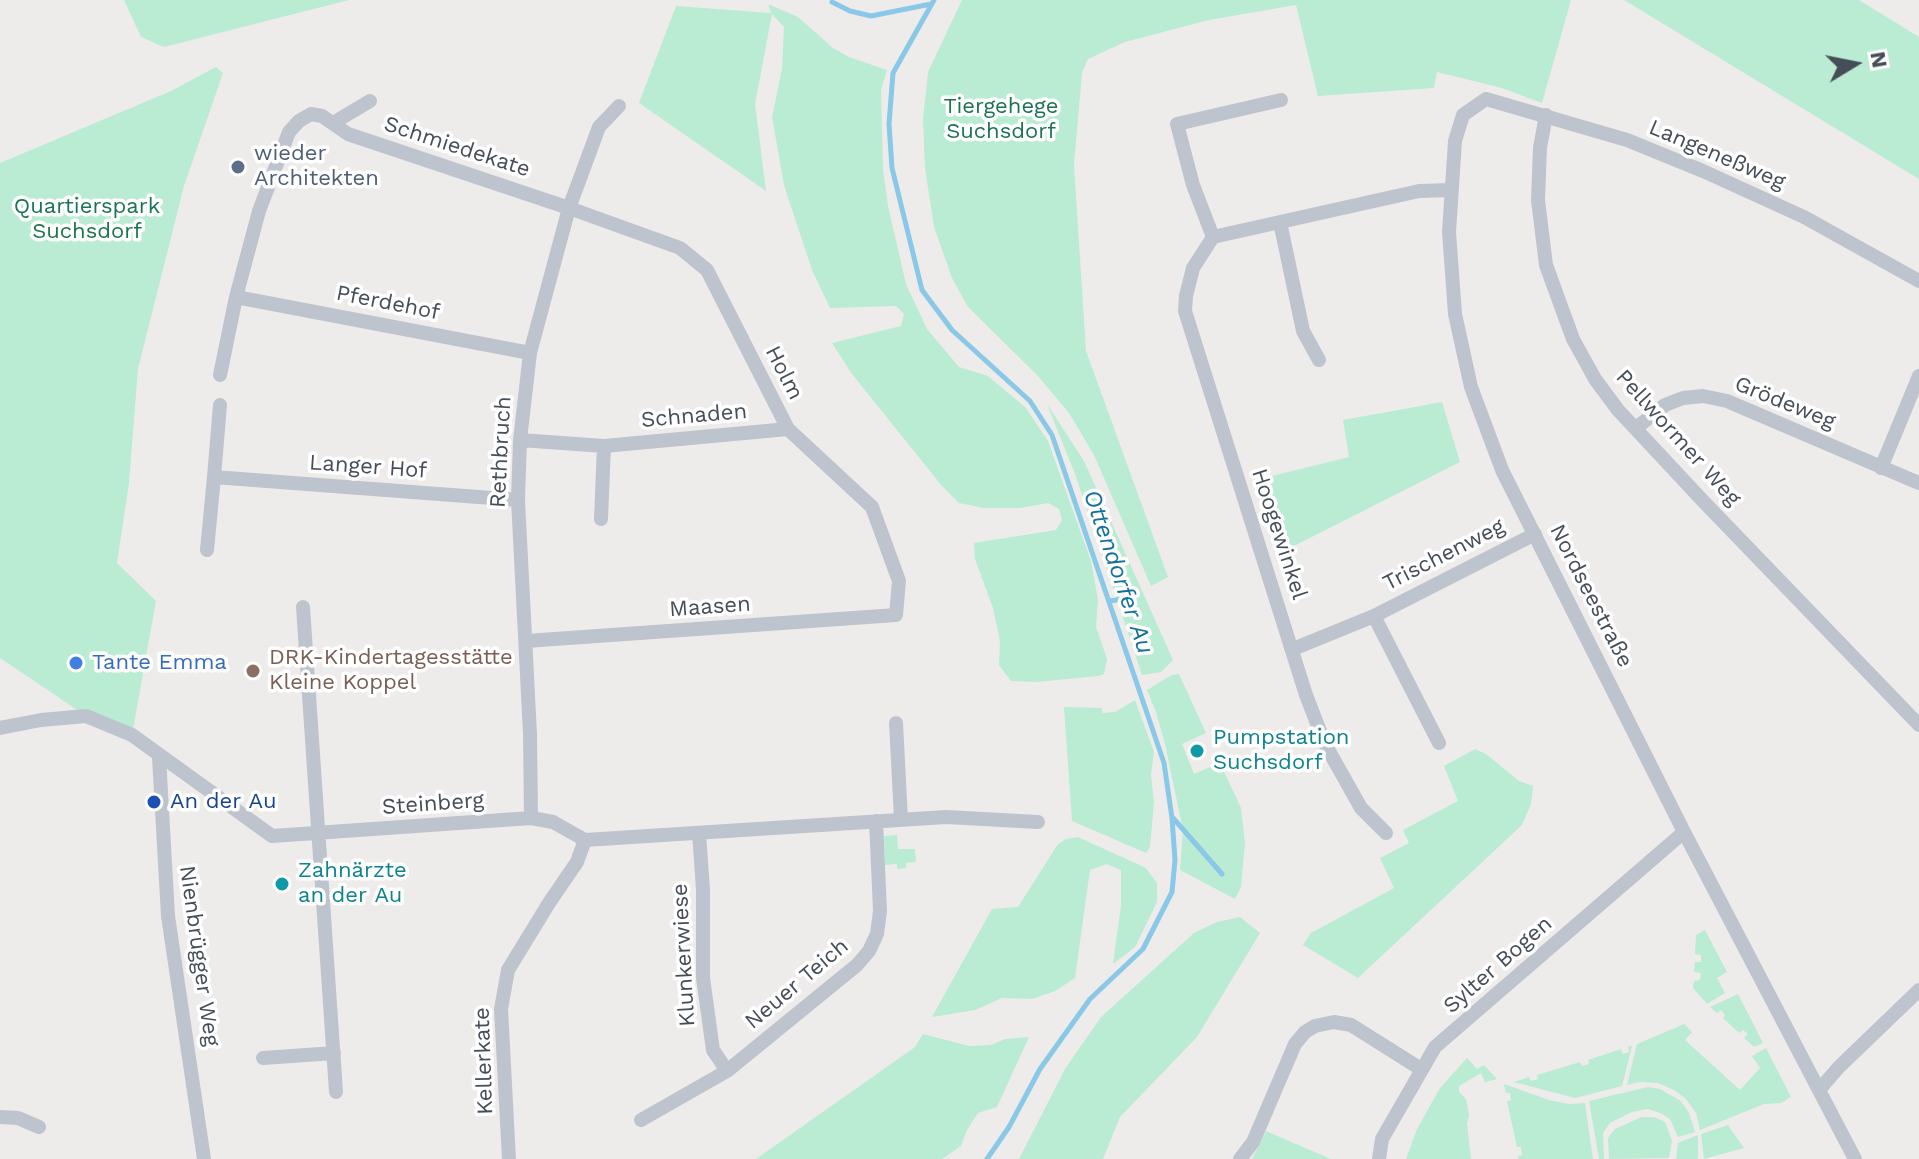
<!DOCTYPE html>
<meta charset="utf-8">
<style>
body{margin:0}
#map{position:relative;width:1919px;height:1159px;overflow:hidden;background:#eeeceb;font-family:"Work Sans",sans-serif}
canvas{display:block}
.north{position:absolute;left:1815px;top:24px;width:80px;height:80px;-webkit-text-stroke:6px #fff;paint-order:stroke;rotate:80deg;font-size:22px;font-weight:700;line-height:32px;text-align:center;color:#454d58}
.north::after{content:'';display:block;margin:auto;width:28px;height:36px;background:#454d58;clip-path:polygon(50% 0,100% 100%,50% 72%,0 100%)}
</style>
<div id="map">
<canvas width="1919" height="1159"></canvas>
<div class="north">N</div>
</div>
<script>
const g = document.querySelector('canvas').getContext('2d');
g.lineJoin = 'round';
function fill(path, color) { g.fillStyle = color; g.fill(path, 'evenodd'); }
const shape = rows => new Path2D(rows.map(r => 'M' + r).join(''));
function trace(path, color, width, dash) { g.strokeStyle = color; g.lineWidth = width; g.lineCap = dash ? 'butt' : 'round'; g.setLineDash(dash || []); g.stroke(path); }
function label(font, color, halo, rows, align = 'center') {
  g.font = font + ' "Work Sans",sans-serif'; g.lineWidth = 7; g.setLineDash([]); g.textBaseline = 'middle'; g.strokeStyle = halo; g.fillStyle = color; for (const [text, x, y, turn = 0] of rows) {
    g.save(); g.translate(x, y); g.rotate((+turn || 0) * Math.PI / 180); g.textAlign = isNaN(turn) ? turn : align; if (halo) g.strokeText(text, 0, 0); g.fillText(text, 0, 0); g.restore();
  }
}
const green = shape([
 [124,0,349,0,164,47,141,37],
 [962,0,1571,0,1542,103,1502,88,1437,72,1434,88,1318,96,1296,5,1209,20,1125,42,1088,59,1082,73,1074,165,1086,351,1168,577,1151,586,1094,455,1069,413,1038,376,968,307,952,278,934,227,925,168,923,120,928,72],
 [1624,0,1859,0,1919,37,1919,179],
 [768,4,798,17,833,48,849,57,887,70,881,90,883,169,888,206,906,284,927,329,959,367,988,376,1026,408,1048,441,1091,561,1098,600,1096,627,1107,659,1104,674,1099,676,1036,682,1011,681,999,665,1000,641,993,608,975,559,974,543,1056,530,1062,520,1059,509,1048,503,1020,508,984,508,959,503,942,486,852,374,832,343,901,326,904,314,896,306,830,308,812,270,784,185,772,117,782,69,784,27,772,14,755,104,766,191,639,103,676,6,771,13],
 [216,67,223,73,184,186,138,369,129,483,117,563,156,601,132,735,86,716,0,658,0,163,171,91],
 [1442,402,1460,462,1284,551,1260,479,1349,457,1343,420],
 [1047,404,1084,461,1173,660,1161,672,1142,675,1075,474],
 [1179,674,1206,733,1182,744,1194,774,1220,763,1241,808,1245,843,1241,887,1235,899,1180,870,1183,830,1165,744,1156,712,1147,690,1172,675],
 [1135,700,1154,752,1151,775,1154,802,1150,847,1146,853,1072,821,1064,707,1102,708,1102,713,1115,712],
 [1475,749,1486,754,1519,781,1533,786,1531,804,1522,825,1358,978,1303,945,1311,933,1394,888,1380,858,1409,843,1403,830,1458,801,1444,766],
 [897,835,898,849,915,849,916,862,906,863,906,868,897,869,897,864,885,865,884,836],
 [1078,837,1146,868,1157,883,1157,902,1135,947,1113,964,1121,905,1121,870,1107,864,1090,870,1075,978,1055,991,1032,999,1002,998,975,1010,932,1017,992,909,1018,907,1058,844,1066,839],
 [1240,917,1260,933,1197,1037,1120,1117,1103,1159,1019,1159,1065,1069,1101,1017,1194,933,1217,922],
 [1705,930,1727,972,1717,978,1725,993,1707,1004,1693,988,1694,981,1700,980,1701,973,1694,972,1695,962,1701,962,1701,955,1695,954,1696,935],
 [1738,994,1763,1043,1754,1047,1744,1038,1748,1034,1743,1030,1739,1033,1723,1018,1725,1015,1721,1010,1717,1013,1710,1007],
 [1684,1024,1692,1032,1685,1040,1740,1090,1760,1068,1752,1056,1766,1048,1791,1097,1781,1103,1764,1104,1700,1130,1696,1113,1686,1099,1674,1090,1658,1083,1639,1082,1627,1085,1637,1044],
 [923,1034,969,1046,991,1045,1005,1039,1029,1037,997,1107,978,1113,967,1130,961,1146,942,1159,756,1159,915,1047],
 [1632,1046,1622,1086,1575,1098,1514,1082,1529,1077,1531,1081,1538,1079,1537,1075,1580,1062,1582,1066,1589,1064,1588,1060,1621,1049,1623,1054,1629,1052,1628,1047],
 [1467,1058,1477,1069,1484,1065,1497,1079,1485,1082,1481,1073,1459,1086,1459,1092,1466,1099,1469,1115,1467,1124,1471,1159,1406,1159,1417,1129,1440,1088],
 [1504,1084,1549,1100,1569,1104,1585,1103,1593,1159,1519,1159,1518,1156,1522,1155,1521,1147,1517,1147,1507,1101,1511,1100,1510,1093,1506,1093],
 [1648,1087,1660,1089,1681,1101,1689,1113,1695,1132,1678,1137,1670,1119,1660,1113,1648,1109,1632,1112,1610,1123,1603,1133,1604,1159,1599,1159,1589,1101],
 [1642,1117,1654,1117,1665,1122,1672,1141,1669,1158,1609,1159,1608,1138,1615,1129],
 [1728,1125,1744,1148,1704,1159,1701,1134],
 [1266,1131,1331,1159,1252,1159],
 [1698,1135,1698,1159,1676,1159,1678,1143]
]);
const stream = shape([
 [934,0,893,73,889,124,892,168,922,290,952,330,1030,401,1052,435,1164,763,1172,818,1175,860,1172,892,1143,949,1090,999,1040,1069,1009,1127,987,1159],
 [832,2,850,11,871,16,931,4],
 [1109,601,1132,598],
 [1173,818,1222,874]
]);
const minor = shape([
 [1546,115,1540,148,1538,200,1546,265,1573,339,1595,379,1618,410,1703,501,1919,725],
 [333,123,370,101],
 [1280,222,1303,331,1319,360],
 [1213,237,1193,185,1177,124,1281,100],
 [236,297,259,211,289,132,299,121,311,114,322,116,348,134,569,208,680,248,707,270,788,429,872,507,899,581,896,615,526,641],
 [220,375,236,297,530,353],
 [1636,428,1665,405,1683,398,1703,396,1727,401,1919,483],
 [520,440,604,446,788,429],
 [1881,468,1919,376],
 [214,477,220,405],
 [601,519,604,446],
 [207,550,214,477,518,500],
 [303,607,336,1092],
 [1374,616,1439,743],
 [1293,649,1374,616,1535,534],
 [896,723,901,819],
 [0,728,41,720,86,716,132,735,272,836,531,818,553,822,585,840,946,817,1038,822],
 [159,757,168,916,204,1159],
 [531,818,530,734,518,500,520,440,530,353,569,208,599,127,619,106],
 [699,833,703,890,703,978,713,1050,727,1071],
 [1386,833,1361,808,1325,744,1306,695,1185,311,1186,296,1193,268,1213,237,1419,191,1451,190],
 [263,1058,334,1053],
 [1819,1090,1839,1067,1919,990],
 [0,1117,18,1118,39,1127],
 [641,1120,727,1071,857,965,869,951,877,934,880,911,876,821],
 [509,1159,501,1009,508,970,549,903,577,862,585,840],
 [1240,1159,1253,1142,1295,1044,1305,1032,1315,1026,1334,1022,1351,1025,1421,1069],
 [1379,1159,1382,1139,1435,1047,1684,832],
 [1855,1159,1684,832,1502,470,1471,387,1455,314,1449,232,1455,141,1463,115,1486,99,1627,140,1703,171,1804,217,1919,281]
]);
const markers = [
 [238,167,8,"#5c6f8a"],
 [76,663,8,"#3f7fe0"],
 [253,671,8,"#8d6e63"],
 [1197,751,8,"#0f9aa8"],
 [154,802,8,"#1a4fb4"],
 [282,884,8,"#0f9aa8"]
];
const parkNames = [
 ["Tiergehege",1001,107],
 ["Suchsdorf",1001,132],
 ["Quartierspark",87,207],
 ["Suchsdorf",87,232]
];
const streetNames = [
 ["Schmiedekate",457,147,18],
 ["Langeneßweg",1717,155,23],
 ["Pferdehof",388,303,11],
 ["Holm",784,373,63],
 ["Grödeweg",1785,403,22],
 ["Schnaden",694,416,-5],
 ["Pellwormer Weg",1678,438,48],
 ["Rethbruch",501,452,-87],
 ["Langer Hof",368,467,4],
 ["Hoogewinkel",1279,534,72],
 ["Trischenweg",1444,555,-27],
 ["Nordseestraße",1591,596,63],
 ["Maasen",710,607,-4],
 ["Steinberg",433,804,-4],
 ["Klunkerwiese",684,955,-93],
 ["Nienbrügger Weg",199,956,82],
 ["Sylter Bogen",1498,965,-41],
 ["Neuer Teich",797,984,-40],
 ["Kellerkate",484,1061,-92]
];
const serviceNames = [
 ["wieder",254,154],
 ["Architekten",254,179]
];
const educationNames = [
 ["DRK-Kindertagesstätte",269,658],
 ["Kleine Koppel",269,683]
];
const shopNames = [
 ["Tante Emma",92,663]
];
const cultureNames = [
 ["Pumpstation",1213,738],
 ["Suchsdorf",1213,763],
 ["Zahnärzte",298,871],
 ["an der Au",298,896]
];
const transitNames = [
 ["An der Au",170,802]
];
const waterNames = [
 ["Ottendorfer Au",1118,572,71]
];
fill(green, '#baebd3');
trace(stream, '#89c8e6', 5);
trace(minor, '#bdc4cd', 14);
for (const [x, y, r, color] of markers) { const dot = new Path2D(); dot.arc(x, y, r, 0, 2 * Math.PI); g.fillStyle = color; g.fill(dot); trace(dot, '#fff', 3); }
label('22px', '#1a7451', '#fff', parkNames);
label('22px', '#454d58', '#fff', streetNames);
label('22px', '#4e5e75', '#fff', serviceNames, 'left');
label('22px', '#785e54', '#fff', educationNames, 'left');
label('22px', '#366cbe', '#fff', shopNames, 'left');
label('22px', '#0d838f', '#fff', cultureNames, 'left');
label('22px', '#164399', '#fff', transitNames, 'left');
label('italic 24px', '#13709d', '#fff', waterNames);
</script>
